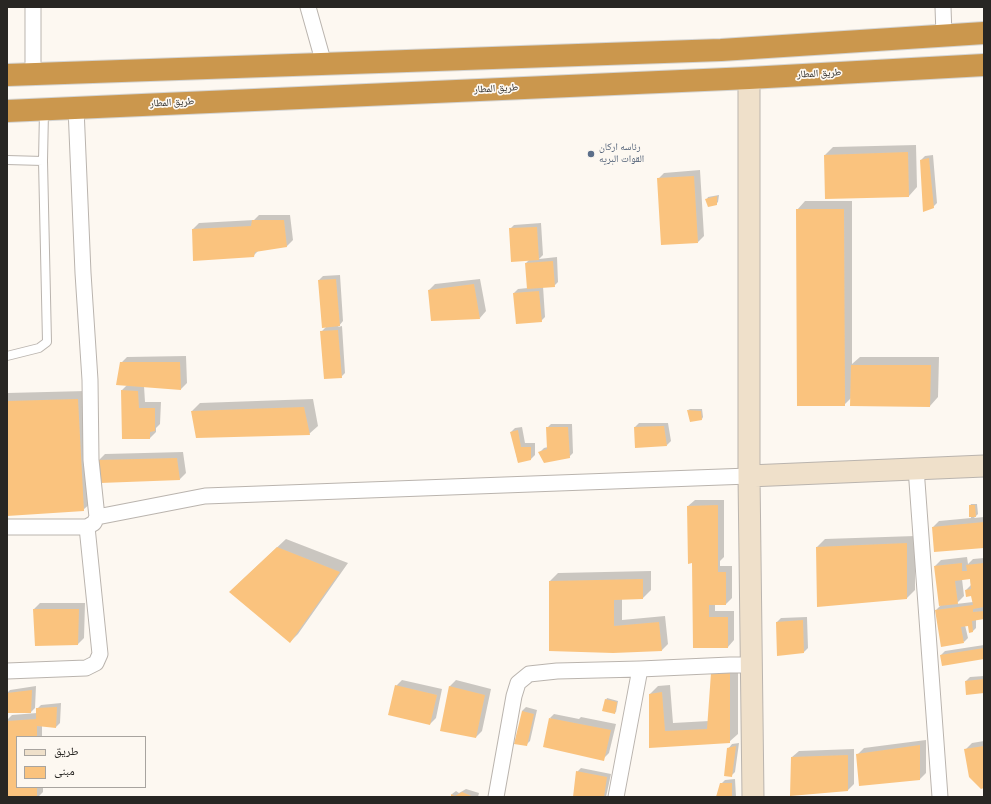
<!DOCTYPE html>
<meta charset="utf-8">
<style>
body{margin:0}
#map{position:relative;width:991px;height:804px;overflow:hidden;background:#fdf8f1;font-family:"Nunito Sans","Noto Naskh Arabic",sans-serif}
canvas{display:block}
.frame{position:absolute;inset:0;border:8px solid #282623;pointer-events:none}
.legend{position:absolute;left:16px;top:736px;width:130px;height:52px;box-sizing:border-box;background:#fdf8f1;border:1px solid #a8a49f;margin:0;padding:5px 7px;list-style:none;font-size:12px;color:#282623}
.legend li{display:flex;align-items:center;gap:8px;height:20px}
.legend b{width:20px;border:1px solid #a8a49f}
</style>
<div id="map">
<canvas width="991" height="804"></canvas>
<div class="frame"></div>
<ul class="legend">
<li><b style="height:5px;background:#efe0ca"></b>طريق</li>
<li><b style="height:11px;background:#fac37e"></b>مبنى</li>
</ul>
</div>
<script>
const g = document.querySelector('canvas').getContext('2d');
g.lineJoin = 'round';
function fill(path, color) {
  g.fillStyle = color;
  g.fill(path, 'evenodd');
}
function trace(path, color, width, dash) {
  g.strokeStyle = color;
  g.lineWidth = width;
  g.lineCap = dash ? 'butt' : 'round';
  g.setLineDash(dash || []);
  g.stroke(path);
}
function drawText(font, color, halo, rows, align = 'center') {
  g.font = font + ' "Nunito Sans","Noto Naskh Arabic",sans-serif';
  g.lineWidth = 3.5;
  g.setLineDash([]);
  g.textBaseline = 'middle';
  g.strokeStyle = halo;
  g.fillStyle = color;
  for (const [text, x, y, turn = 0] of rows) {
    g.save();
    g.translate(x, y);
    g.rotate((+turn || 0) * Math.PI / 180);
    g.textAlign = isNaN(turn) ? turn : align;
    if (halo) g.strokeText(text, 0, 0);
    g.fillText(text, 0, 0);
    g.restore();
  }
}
const shadow = new Path2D(`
 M916,145l1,42 -8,9 -84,-41 8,-8z
 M933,155l4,48 -4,4 -12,-47 4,-4z
 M700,170l4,66 -6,6 -40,-63 6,-6z
 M719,195l-1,7 -2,2 -9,-5 1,-2z
 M805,201h47v163l8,-7h79l-1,40 -8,9 -79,-8 -7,7 -47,-195z
 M259,215h31l3,25 -6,6 -28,4 -6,6 -60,-27 6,-6 55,-3z
 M541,223l2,32 -4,4 18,-2 1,25 -4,4h-11l2,31 -4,4 -27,-28 4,-4 10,-1 -2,-25 3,-3 -19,-31 4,-4z
 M340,275l3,46 -5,6 4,-1 3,47 -4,4 -20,-45 6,-6 -8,-46 4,-4z
 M480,279l6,32 -6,7 -51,-28 6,-6z
 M186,356l1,27 -6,6 -37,-3 1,16h16l-1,22 -4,4v4l-6,6 -28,-48 5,-5 -6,-22 6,-6z
 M86,391l6,111 -9,8 -76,5v-122z
 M313,399l5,27 -9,8 -117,-23 8,-8z
 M690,409h12l1,8 -1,2 -14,-9z
 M639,423h29l3,18 -4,4 -32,-18z
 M551,424h21l1,29 -4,4 -29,-5 4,-4 4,-1 -1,-19z
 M522,427l3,16h10v12l-4,4 -13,3 -7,-30 4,-4z
 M183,452l3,21 -6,6 -79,3 -2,-22 6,-6z
 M695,500h29v57l-4,4v5h12v32l-6,6h-11v7h19v29l-6,7h-34l-1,-75 -5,-66z
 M971,504h6l1,10 -4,4 10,-1v30l-51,-20 6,-6 32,-3 -1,-12z
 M915,536v54l-8,8 -90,-51 8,-8z
 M286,539l62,24 -50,71 -8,8 -52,-58z
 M967,557l1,7 5,-5 11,-1v60l-8,1v9l-4,4 -3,-8 -4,1 3,13 -4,4 -28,-32 6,-6 -7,-38 6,-6zM970,578l1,7 -5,5 6,5 1,7 -17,2 8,-8 -2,-17z
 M651,571v19l-8,8 -21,1v21l43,-4 3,28 -6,6 -49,2 -63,-71 8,-8z
 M40,603h45l-1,35 -6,6 -44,-35z
 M807,617l1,31 -4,4 -27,-30 4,-4z
 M984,645v13l-43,-3 4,-4z
 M738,658v76l-9,8 -79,5v-53l8,-8 12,-1 3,38 36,-2 3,-47z
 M984,676v16l-18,-11 4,-4z
 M402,680l40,9 -6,29 -6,6 -34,-38z
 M456,680l35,9 -9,42 -6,6 -35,-7 9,-44z
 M36,686l-1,22 -4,4 -24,-8v-11l3,-3z
 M607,698l11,3 -2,11 -2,1 -8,-13z
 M61,703l-1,20 -4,4 -14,-2v12h-25v50h26v5l-5,5h-31v-77l5,-5 25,-2v-4l4,-4z
 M526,707l11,3 -7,31 -4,4 -4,-34z
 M554,714l25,5 2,-2 35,7 -7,29 -6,6 -53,-41z
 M926,740v33l-6,6 -63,-24 7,-7z
 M984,741v46l-18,-38 6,-6z
 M739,743l-4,29 -4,4 -3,-27 4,-5z
 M854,749v35l-6,6 -57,5 1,-38 7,-6z
 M581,768l30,6 -5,23h-32l3,-25z
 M735,779l1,18h-19l4,-13 4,-4z
 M466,789l13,4 -1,4h-26v-3l4,-3 3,2z`);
const building = new Path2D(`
 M908,152l1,45 -84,2 -1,-44z
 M929,158l5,50 -11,4 -3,-52z
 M694,176l4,67 -37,2 -4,-67z
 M717,196v9l-9,2 -3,-8z
 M796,209h48l1,197h-48z
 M252,220h32l3,27 -32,5 -1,5 -61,4 -1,-32 59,-3z
 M537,227l2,33 -28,2 -2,-34z
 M553,261l2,26 -28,2 -2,-26z
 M336,279l4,47 -18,2 -4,-48z
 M474,284l6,35 -49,2 -3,-31z
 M539,291l3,31 -26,2 -3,-31z
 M338,330l4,48 -18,1 -4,-48z
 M120,362h60l1,28 -65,-5z
 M851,365h80l-1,42 -80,-1z
 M121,390l17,1 1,17h16v23l-5,1v7h-28z
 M78,399l6,112 -77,5v-115z
 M304,407l6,28 -114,3 -5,-27z
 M687,410l14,1 1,9 -12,2z
 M664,426l3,20 -32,2 -1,-21z
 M546,427h22l2,31 -26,5 -6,-11 9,-3z
 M518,430l3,17h10v13l-13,3 -8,-31z
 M177,458l3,22 -80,3 -2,-23z
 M718,505v67h8v33h-17v12h19v31h-35l-1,-85 -4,1 -1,-58z
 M969,505h6l1,12h-7z
 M984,522v26l-50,4 -2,-25z
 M907,543v56l-90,8 -1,-60z
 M277,547l63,25 -50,71 -61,-51z
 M962,563v8h5l-1,-6 18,-2v44l-11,2v3l11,-1v8l-12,2 1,11 -4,1 -1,-7 -7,1 3,16 -23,4 -6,-37 38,-5 -2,-9 -5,1 -1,-7 6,-1 -1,-10 -15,2 3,23 -19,2 -5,-40z
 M643,579v20l-29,1v32v-6l45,-4 3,29 -49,2 -64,-2v-70z
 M33,609h46l-1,36 -43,1z
 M803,620l1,33 -27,3 -1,-34z
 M984,648v11l-42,7 -2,-11z
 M730,666v77l-81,5v-54l13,-2 3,39 42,-2 4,-56z
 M984,679v14l-18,2 -1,-14z
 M395,685l42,10 -7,30 -42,-10z
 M449,686l36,9 -9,43 -36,-7z
 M32,690l-1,23h-24v-20z
 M605,699l12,3 -2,12 -13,-3z
 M57,707l-1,21 -19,-2v11h-20v50h20v10h-30v-76l29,-2v-11z
 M522,711l12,3 -7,32 -13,-2z
 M549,718l62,12 -7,31 -61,-14z
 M920,745v35l-61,6 -3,-32z
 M736,746l-4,31 -8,-1 3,-28z
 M984,746v42l-3,1 -12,-12 -5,-28z
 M848,755v36l-58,5 1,-39z
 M576,771l31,6 -3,20h-31z
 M720,783h12v14h-16z
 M462,792l12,5h-23v-3l4,2z`);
const lane = new Path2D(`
 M7,160l36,1
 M7,356l32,-8 8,-6 -4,-181 1,-50`);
const street = new Path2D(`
 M33,7v67
 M308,7l16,57
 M943,7l1,28
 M916,468l24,329
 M97,517l108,-21 544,-20
 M7,527h80l7,-4 3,-6 -6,-57 -1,-80 -7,-107 -7,-165
 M7,671l79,-3 10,-5 4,-9 -13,-127
 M496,797l18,-101 4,-13 11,-9 28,-3 83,-2 90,-4h22
 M616,797l24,-128`);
const secondary = new Path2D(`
 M749,78v398l4,321
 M749,476l235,-10`);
const highway = new Path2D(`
 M7,75l714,-25 263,-17
 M7,111l742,-33 235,-13`);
const markers = [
 [591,154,4,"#5c6f8a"]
];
const streetNames = [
 ["طريق المطار",819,74,-3],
 ["طريق المطار",496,89,-3],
 ["طريق المطار",172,103,-3]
];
const serviceNames = [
 ["رئاسه اركان",599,148],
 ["القوات البريه",599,160]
];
fill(shadow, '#0003');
fill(building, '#fac37e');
trace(lane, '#bab4ae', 10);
trace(street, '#bab4ae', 17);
trace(secondary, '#bab4ae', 23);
trace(highway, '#d4d4d3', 24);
trace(lane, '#fff', 8);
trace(street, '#fff', 15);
trace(secondary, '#efe0ca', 21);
trace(highway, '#cb974d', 22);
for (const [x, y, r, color] of markers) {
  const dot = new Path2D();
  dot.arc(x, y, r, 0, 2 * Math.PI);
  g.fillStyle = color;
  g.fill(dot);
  trace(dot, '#fdf8f1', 1.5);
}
drawText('10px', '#282623', '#fdf8f1', streetNames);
drawText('10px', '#4e5e75', '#fdf8f1', serviceNames, 'left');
</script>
